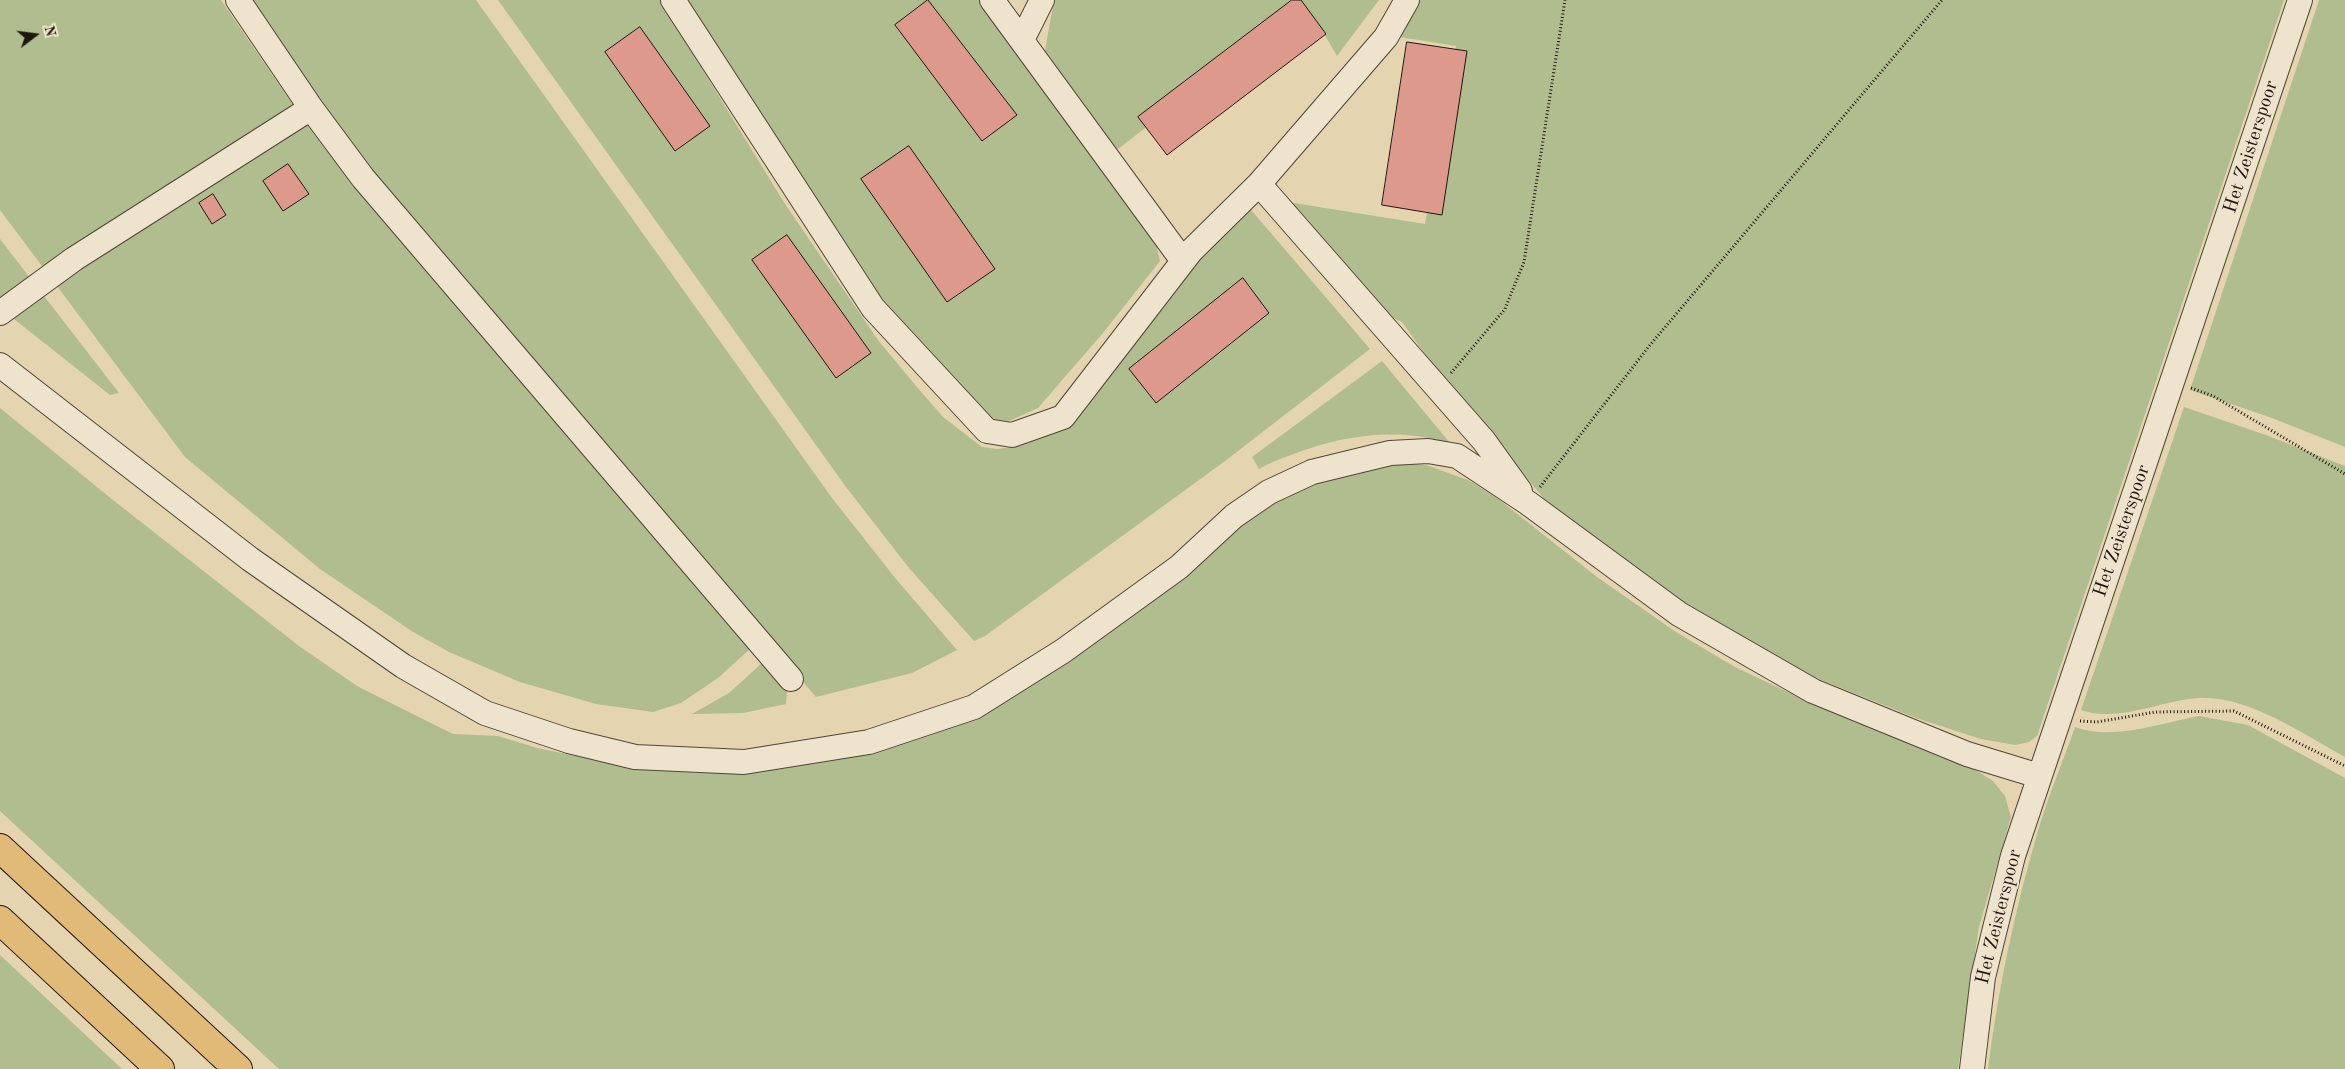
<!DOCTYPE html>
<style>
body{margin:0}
#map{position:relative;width:2345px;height:1069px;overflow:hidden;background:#e5d4b0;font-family:"Old Standard TT",serif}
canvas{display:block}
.north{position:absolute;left:10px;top:10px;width:50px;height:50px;-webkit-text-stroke:4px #eee3cc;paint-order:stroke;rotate:75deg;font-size:14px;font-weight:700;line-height:20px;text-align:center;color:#20160f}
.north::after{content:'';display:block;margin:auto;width:18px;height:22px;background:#20160f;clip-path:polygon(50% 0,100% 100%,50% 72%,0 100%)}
</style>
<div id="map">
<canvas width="2345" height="1069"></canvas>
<div class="north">N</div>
</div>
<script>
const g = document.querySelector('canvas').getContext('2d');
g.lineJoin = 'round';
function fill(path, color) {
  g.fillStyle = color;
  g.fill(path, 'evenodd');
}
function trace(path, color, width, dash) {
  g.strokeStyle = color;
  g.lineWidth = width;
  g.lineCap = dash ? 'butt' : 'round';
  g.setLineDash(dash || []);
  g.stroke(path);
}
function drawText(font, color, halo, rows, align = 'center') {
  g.font = font + ' "Old Standard TT",serif';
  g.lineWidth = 4;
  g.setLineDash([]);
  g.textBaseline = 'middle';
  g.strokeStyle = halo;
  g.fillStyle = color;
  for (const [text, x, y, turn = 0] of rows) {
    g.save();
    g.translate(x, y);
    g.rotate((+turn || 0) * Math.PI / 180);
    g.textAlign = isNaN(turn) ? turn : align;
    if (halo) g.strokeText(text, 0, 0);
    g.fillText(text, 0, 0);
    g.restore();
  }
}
const green = new Path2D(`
 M0,0h221l81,118 38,50 410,481 -32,29 -37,25 -28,9 -57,-8 -76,-22 -71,-30 -36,-20 -93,-63 -135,-112 -185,-247z
 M243,0h233l356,498 64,81 61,71 -45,23 -96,24 -406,-475z
 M498,0h162l125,204 93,136 38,46 27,31 39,30 15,2 15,-2 29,-13 205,-230 124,145 -145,112 -240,175 -11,5 -65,-73 -63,-81z
 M686,0h293l175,235 6,26 -57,72 -65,75 -29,13 -19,-1 -108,-118z
 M1054,0h325l-42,56 -11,-19 -23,-30 -189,145 -70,-96z
 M1410,0h874l-247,736 -8,6 -14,3 -34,-6 -65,-21 -107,-43 -93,-47 -159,-114 -111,-131 -44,-61 -11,-5 -103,-115 137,22 31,-178 -69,-11z
 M2319,0h26v447l-73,-29 -82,-28z
 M0,239l119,154 -9,2 -110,-87z
 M1382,361l68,82c-54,-16 -108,-8 -159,12 -11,4 -22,8 -32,14l-7,-12z
 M2184,407l82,28 79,31v291c-43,-23 -97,-62 -147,-59 -39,3 -80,25 -117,12z
 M0,408l113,92 186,146 58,40 96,48 45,2 39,12 78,16 303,-27 362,-246 103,-29 43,3 42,15 29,18 100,79 79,55 59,35 76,36 128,50 35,16 19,12 12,15 6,21 -32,110 -21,142h-1679l-279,-258z
 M762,663l25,29 -1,12 -43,9 -51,1 37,-21z
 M2199,716l49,9 97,53v291h-357c10,-80 27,-160 50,-238 10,-35 25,-69 37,-104 38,14 85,-4 124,-11z
 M0,955l122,114h-122z`);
const building = new Path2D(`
 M928,0l89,115 -35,26 -87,-116z
 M1292,0h9l25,34 -159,121 -29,-38z
 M640,27l70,99 -35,25 -70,-99z
 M1407,42l60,9 -25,164 -60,-10z
 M909,146l86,123 -48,33 -86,-123z
 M288,164l21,30 -26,17 -20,-30z
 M213,194l13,21 -14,9 -13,-21z
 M787,235l84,118 -35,25 -84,-118z
 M1243,278l26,35 -113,90 -27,-34z`);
const path = new Path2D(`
 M1451,373l54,-64 19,-47 41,-262
 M2191,388l22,8 132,78
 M1540,487l110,-142 292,-345
 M2080,721l17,1 58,-10 79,-1 111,55`);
const minor = new Path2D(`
 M238,0l73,108 52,70 428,501
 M673,0l200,308 114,123 25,4 51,-18 128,-166 68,-67 127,-147 21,-37
 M992,0l191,261
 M1022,40l20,-40
 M1259,184l225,257 36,50
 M0,313l74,-54 237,-151
 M0,365l250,194 153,107 82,47 84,28 66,16 109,5 125,-20 105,-35 89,-56 116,-84 55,-51 35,-24 43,-20 78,-19 38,-2 29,5 71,47 151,111 134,77 154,63 72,22
 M1972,1069l11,-92 30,-121 287,-856`);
const highway = new Path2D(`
 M0,848l238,221
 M0,920l160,149`);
const streetNames = [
 ["Het Zeisterspoor",2251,147,-72],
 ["Het Zeisterspoor",2122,531,-71],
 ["Het Zeisterspoor",1999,917,-76]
];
fill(green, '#b0bd8e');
fill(building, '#dd9a8c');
trace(building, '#20160f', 1);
trace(minor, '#514637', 26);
trace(highway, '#20160f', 30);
trace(path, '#20160f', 3, [1, 2.5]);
trace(minor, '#eee3cc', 24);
trace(highway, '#e2ba78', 28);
drawText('19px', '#20160f', '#eee3cc', streetNames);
</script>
